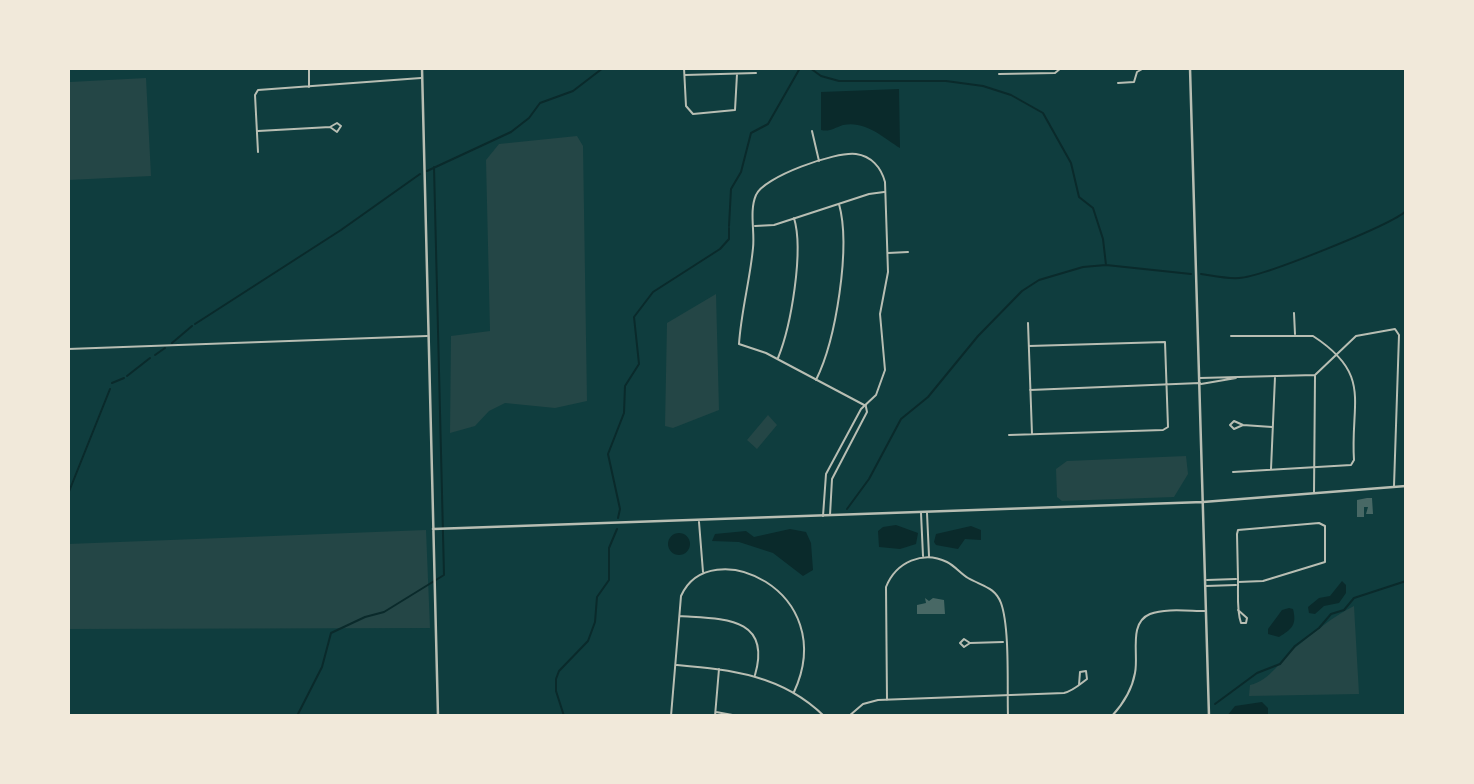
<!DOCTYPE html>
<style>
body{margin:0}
#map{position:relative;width:1474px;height:784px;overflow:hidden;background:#0f3d3e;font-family:Montserrat,sans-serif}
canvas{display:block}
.frame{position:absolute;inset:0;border:70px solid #f1e9da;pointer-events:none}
</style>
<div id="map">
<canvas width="1474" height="784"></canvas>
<div class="frame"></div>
</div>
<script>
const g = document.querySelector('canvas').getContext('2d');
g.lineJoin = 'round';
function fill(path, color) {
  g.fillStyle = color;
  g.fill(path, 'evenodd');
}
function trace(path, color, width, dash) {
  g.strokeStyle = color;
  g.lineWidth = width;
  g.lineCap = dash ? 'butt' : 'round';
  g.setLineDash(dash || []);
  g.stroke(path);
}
const green = new Path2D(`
 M146,78l5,98 -83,4 2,-98z
 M577,136l6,10 4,255 -32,7 -50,-5 -16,8 -14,15 -25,7 1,-97 39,-5 -4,-171 13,-16z
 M716,294l3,116 -46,18 -8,-2 2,-103z
 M768,415l9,10 -20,24 -10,-9z
 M1186,456l2,18 -14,23 -112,4 -5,-4 -1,-28 11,-8z
 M426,530l4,98 -362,1v-85z
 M1354,606l5,88 -110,2 1,-11c21,-5 31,-26 46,-38 19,-15 36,-30 58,-41z`);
const water = new Path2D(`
 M899,89l1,59c-16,-10 -35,-28 -57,-23 -9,3 -13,7 -22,5v-38z
 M896,525l22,8 -2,11 -16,5 -21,-2 -1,-16 5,-4z
 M971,526l10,4v10l-16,-1 -7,10 -22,-4 -2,-3 2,-8z
 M790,529l16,3 5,11 2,27 -10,6 -30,-23 -34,-11 -27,-1 3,-7 31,-3 8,6z
 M668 544a11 11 0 1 1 22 0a11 11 0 1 1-22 0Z
 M1342,581l4,4v8l-7,10 -15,3 -9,8 -6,-1 -1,-6 11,-9 11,-2z
 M1289,608l4,1c4,16 -1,20 -14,28l-11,-3v-5l14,-19z
 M1262,702l6,6v8h-41l8,-10z`);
const stream = new Path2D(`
 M810,68l11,8 18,5h107l37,5 28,9 32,18 28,50 8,34 14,11 10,31 3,26
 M427,171l84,-39 18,-14 11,-15 33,-12 30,-23
 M729,226l2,-37 10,-17 10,-39 17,-9 32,-56
 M1201,274c13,2 26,5 38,4 23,-1 152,-53 167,-67
 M195,324l146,-94 79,-56
 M172,343l20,-17
 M155,355l10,-7
 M127,376l23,-18
 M112,383l12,-5
 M68,494l42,-105
 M847,509l22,-30 32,-60 27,-22 50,-61 44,-45 17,-11 44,-13 23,-2 85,9
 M618,518l2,-9 -12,-55 16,-41 1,-27 14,-22 -5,-47 19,-25 67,-43 9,-10v-11
 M1215,704l42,-31 23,-9 15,-18 24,-18 12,-14 13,-4 10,-12 52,-17
 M297,716l25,-49 9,-34 34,-16 19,-5 60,-37 -10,-408
 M564,716l-8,-25v-12l3,-8 29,-30 7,-19 2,-25 12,-17v-32l8,-19
 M1202,716v-1`);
const building = new Path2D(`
 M1367,498h5l1,16h-7l2,-7h-4v10h-7v-17z
 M925,598l4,3 4,-3 11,2 1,14h-28v-9l9,-2z`);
const minor = new Path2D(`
 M112,68h7
 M684,68l2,38 7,8 42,-4 2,-36
 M999,74l56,-1 6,-5
 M685,75l71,-2
 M1118,83l16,-1 3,-10 7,-4
 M309,87v-19
 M258,131l72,-4 7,-4 4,3 -4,6 -7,-5
 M812,131l7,30
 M258,152l-3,-57 3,-5 163,-12
 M755,226l19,-1 95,-31 15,-2
 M888,253l20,-1
 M1294,313l1,21
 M1028,323l4,111
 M1231,336h82c60,39 37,66 41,124l-3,5 -118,7
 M68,349l359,-13
 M778,358c13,-32 26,-107 16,-140
 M1200,378l115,-3 41,-39 39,-7 4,6 -5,151
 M816,380c20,-40 35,-133 23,-176
 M1201,384l35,-6
 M1030,390l170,-7
 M1243,425l-9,4 -4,-4 4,-4 9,4 29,2
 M1009,435l154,-5 5,-3 -3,-85 -136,4
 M1271,469l4,-92
 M1314,493l1,-117
 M921,513l2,43
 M927,513l2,43
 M830,515l2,-36 35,-67 -1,-5
 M823,516l3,-42 35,-65 15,-14 9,-25 -5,-56 8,-42 -3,-90c-4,-15 -14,-26 -29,-28 -20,-3 -93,23 -100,41 -7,16 -1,37 -3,53 -3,32 -12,64 -14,96l27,9 100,53
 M699,522l4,50
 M1207,580l29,-1
 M1238,582l25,-1 62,-19v-36l-6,-3 -81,7 -1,4 1,45v6c0,12 -1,27 3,38h5l1,-5 -9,-8
 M1206,586l30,-1
 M680,616c42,3 92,0 75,59
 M970,643l-6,4 -4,-4 4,-4 6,4 33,-1
 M677,665c55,5 105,10 147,51
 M887,700l-1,-113c10,-25 37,-37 61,-25 8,4 14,12 21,16 14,8 27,9 33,25 9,25 6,84 7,113
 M716,712l22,4
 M671,716l10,-120c28,-64 160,-6 113,96
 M715,716l4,-47
 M849,716l14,-12 15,-4 186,-7c9,-2 15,-8 23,-14l-1,-8 -6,1 -1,13
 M1112,716c11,-12 20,-26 23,-43 4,-18 -7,-50 15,-59 15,-6 39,-3 55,-3`);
const tertiary = new Path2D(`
 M422,68l16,648
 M1190,68l19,648
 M433,529l770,-27 203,-16`);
fill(green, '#244646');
fill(water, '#0a2a2b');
trace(stream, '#0a2a2b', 2);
fill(building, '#486865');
trace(minor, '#b8beb3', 2);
trace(tertiary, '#b8beb3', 2.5);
</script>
